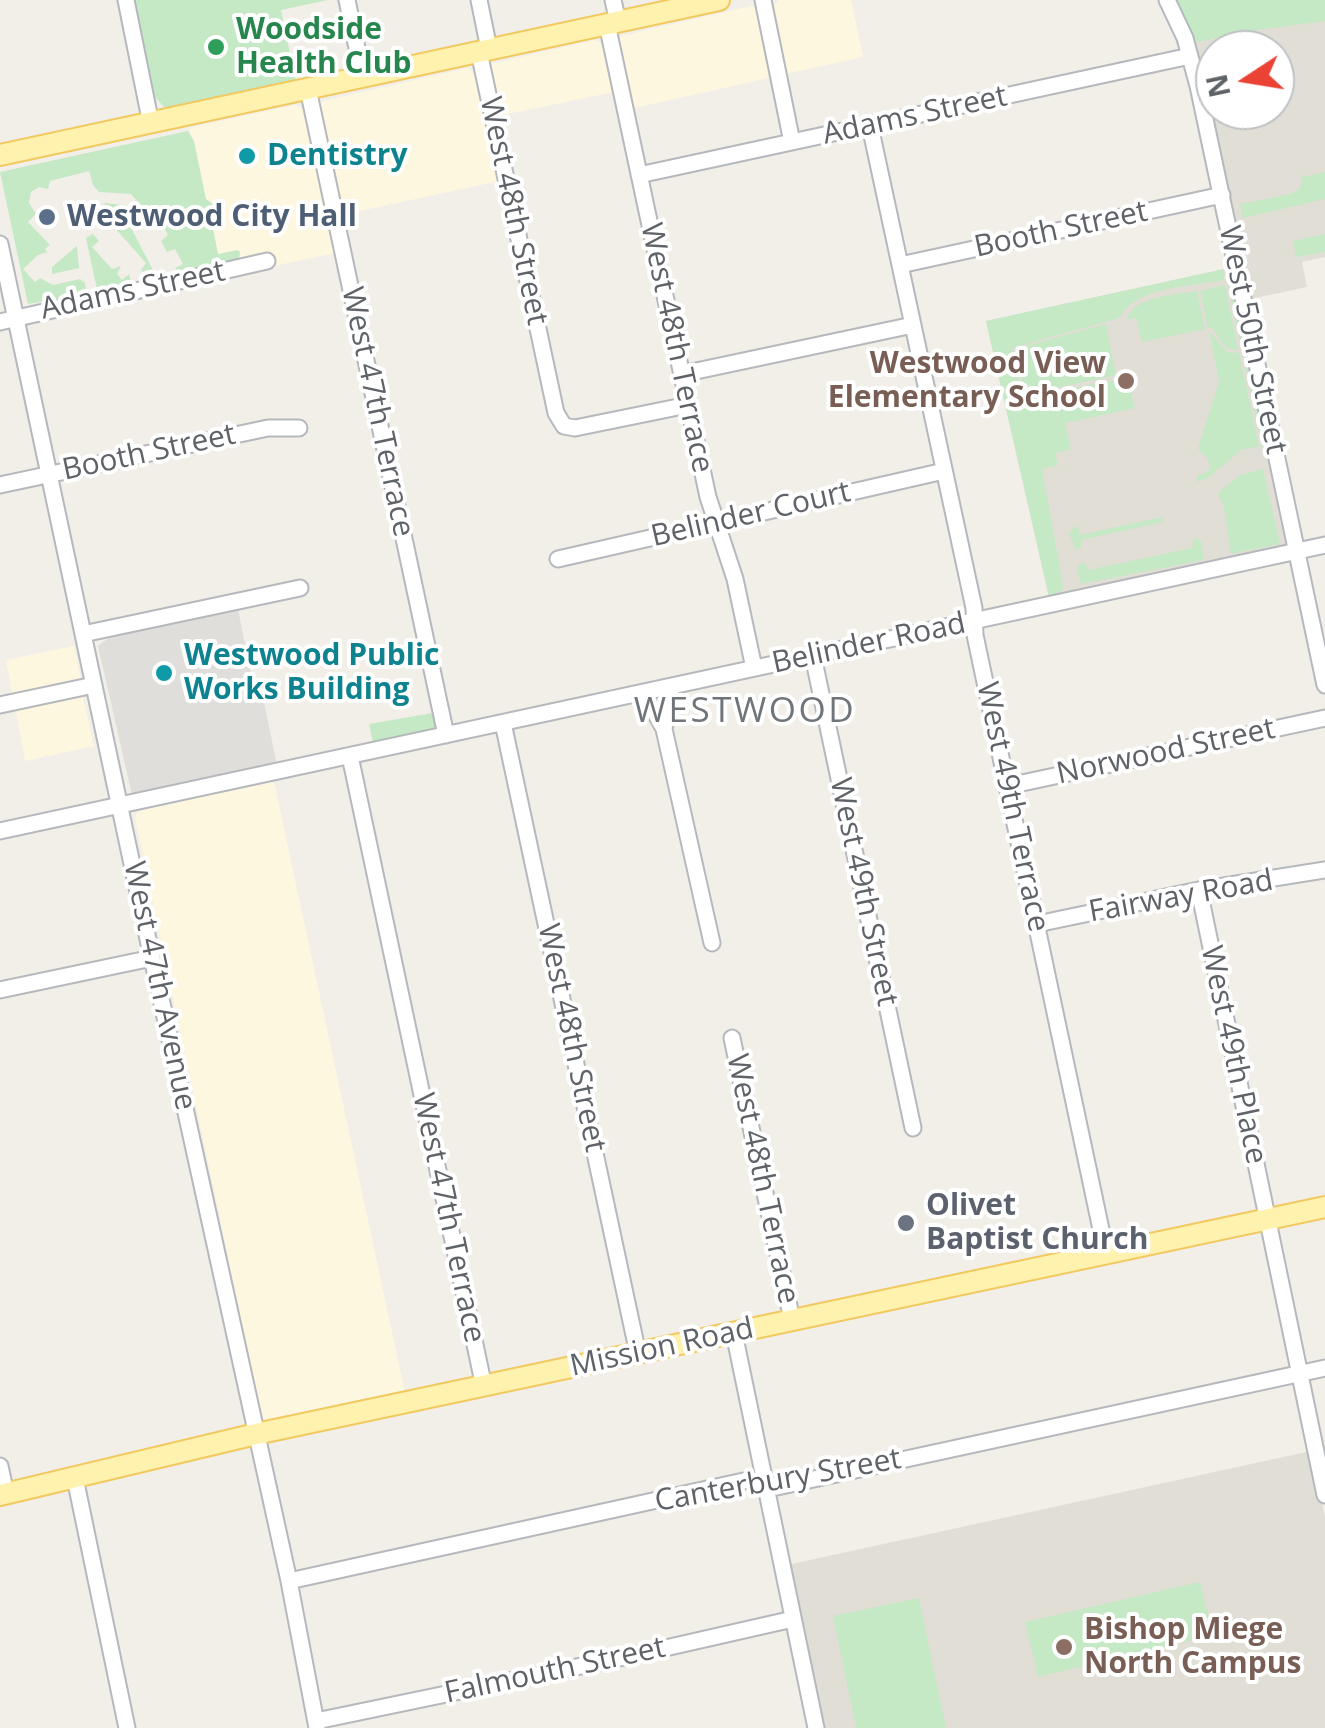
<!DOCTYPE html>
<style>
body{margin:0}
#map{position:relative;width:1325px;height:1728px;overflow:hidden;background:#f1efe8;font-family:"Open Sans",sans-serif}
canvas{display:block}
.north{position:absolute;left:1195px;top:30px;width:100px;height:100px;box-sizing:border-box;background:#fff;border:2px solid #bfc1c3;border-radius:50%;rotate:258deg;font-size:28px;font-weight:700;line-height:40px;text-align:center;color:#5f6368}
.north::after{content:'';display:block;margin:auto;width:35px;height:45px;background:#ea4335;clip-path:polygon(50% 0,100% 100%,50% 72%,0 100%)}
</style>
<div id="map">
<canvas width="1325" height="1728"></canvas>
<div class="north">N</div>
</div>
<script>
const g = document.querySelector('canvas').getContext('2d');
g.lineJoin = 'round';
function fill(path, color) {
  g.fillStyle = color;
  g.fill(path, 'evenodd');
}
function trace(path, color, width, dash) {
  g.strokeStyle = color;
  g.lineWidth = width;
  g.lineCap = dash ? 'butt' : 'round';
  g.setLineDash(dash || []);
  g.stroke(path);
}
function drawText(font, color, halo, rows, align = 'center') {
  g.font = font + ' "Open Sans",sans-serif';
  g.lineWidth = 8;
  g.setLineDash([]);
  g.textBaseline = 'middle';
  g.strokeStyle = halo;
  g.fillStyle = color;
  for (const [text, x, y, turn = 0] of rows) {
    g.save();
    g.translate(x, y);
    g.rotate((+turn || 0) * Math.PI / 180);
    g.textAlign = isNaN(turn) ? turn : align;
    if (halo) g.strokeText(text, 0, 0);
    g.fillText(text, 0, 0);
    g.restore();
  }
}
const commercial = new Path2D(`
 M779,0h72l12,57 -78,17 -15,-64z
 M751,6l6,2 16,69 -143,32 -14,-65 2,-7z
 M594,40l6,2 3,7 11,43 -116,24 -9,-46 2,-6z
 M468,68l10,10 21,103 -158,34 -23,-108 1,-5z
 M294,105l9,3 3,8 30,137 -72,15 -45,-3 -30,-137z
 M74,646l7,34 -68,18 -7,-38z
 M82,693l12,53 -69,15 -10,-55z
 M274,782l131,611 -133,29 -8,-2 -3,-8 -126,-594 2,-6 8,-5z`);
const industrial = new Path2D(`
 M238,609l15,75 7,-1 17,82 -145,30 -34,-149 12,-9z`);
const education = new Path2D(`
 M1175,0h150v257l-23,5 5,25 -61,13 -56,-256 6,-3zM1215,50h60v60h-60z
 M1229,268l57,280 -236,53 -64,-280z
 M1311,1451l14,66v211h-504l-34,-163z`);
const green = new Path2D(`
 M134,0h194l-47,10 15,72 -130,27 -11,-12z
 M1175,0h150v21l-68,9 -60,12z
 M188,131l6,10 12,58 7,5 -4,4 9,46 19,-4 3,2 -1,7 -60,14 -4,-5 8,-4 -8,-15 -8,3 -6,-11 7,-6 -6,-11 -7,3 -3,-3 7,-7 -6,-11 -8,4 -14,-16 -32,-2 -6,-7 -4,-14 -39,10 -2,8 -9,-2 -8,5 -2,11 7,11 -8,8 22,23 -5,4 2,3 -9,3 -15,14 12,13 5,-4 13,7 27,-6 5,4 1,8 -5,4 -53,9 -28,-132z
 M1325,172v27l-82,19 -3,-14 51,-10 10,-7 1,-10z
 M106,203l23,3 9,15 -8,5 24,46 8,-3 1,7 -10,3 -12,-9 5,-7 -40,-45 -7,5 -7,-8 2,-6z
 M93,234l6,7 -7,6 20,22 9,-3 -4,8 5,6 7,-6 2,9 -34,6 -11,-51z
 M1325,234v18l-29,5 -3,-16z
 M77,246l2,22 -27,6v-7z
 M1224,269v11c-34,7 -88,6 -105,38l-107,30 11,49 94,-17 14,13 4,15 -70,15 6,26 -16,4 3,12 -16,4 21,116v5l-14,7 -63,-276z
 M1225,285l13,65c-13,2 -19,-13 -26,-22h-4l-8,-37z
 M1228,285l5,4 33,152 -3,10z
 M1197,291l8,38 -63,13 -6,-24 -9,1c6,-23 49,-24 70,-28z
 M1106,324l10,51 -92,20 -9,-46z
 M1209,331l18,21 12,1 20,93 -18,4 -33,28 -11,4v-7l9,-2 4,-5 -2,-9 -10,-10 21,-68z
 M1263,469l17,75 -49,10 -8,-51 -6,-9 23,-19z
 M1162,517l1,5 -82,18v9l-6,-1 -6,-15 5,-6h4l2,8z
 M1194,538l7,3 3,19 -123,24 -4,-15 4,-6 5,1 2,6 104,-22z
 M433,713l4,15 -2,5 -61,14 -5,-23z
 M1200,1582l13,53 -175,42 -13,-55z
 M919,1598l27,130h-90l-23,-112z`);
const minor = new Path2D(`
 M126,0l25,124
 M347,0l16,77
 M479,0l10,49
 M613,0l5,22
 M763,0l29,142
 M1167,0l18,38 13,48 127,599
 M607,24l101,473 27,82 19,89
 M479,52l77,361 8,13 11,2 113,-23
 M308,89l138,646
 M870,126l104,482 1,27 131,618
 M639,175l551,-119
 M0,244l152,714 137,623 28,147
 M900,265l322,-70
 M0,322l267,-61
 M682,374l231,-49
 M0,485l268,-57h31
 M558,559l386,-88
 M83,634l217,-46
 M813,656l100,472
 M672,686l-8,43 48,214
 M637,694l16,15 11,20
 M0,705l94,-20
 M503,723l135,631
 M350,756l134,631
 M1008,786l317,-68
 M0,831l1325,-286
 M1199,890l126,605
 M1037,924l162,-34 126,-20
 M0,990l152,-32
 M732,1038l60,282
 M734,1333l82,395
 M0,1466l6,28
 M75,1478l52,250
 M289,1581l459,-101 29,7 548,-119
 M316,1721l323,-67 154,-35`);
const major = new Path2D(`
 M0,155l719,-155
 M0,1495l256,-61 1069,-227`);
const markers = [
 [216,47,10,"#2e9e5b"],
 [247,156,10,"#0f9aa8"],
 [47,217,10,"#5c6f8a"],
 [1126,381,10,"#8d6e63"],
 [164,673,10,"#0f9aa8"],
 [906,1223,10,"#6b7280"],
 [1064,1647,10,"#8d6e63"]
];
const leisureNames = [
 ["Woodside",236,30],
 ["Health Club",236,64]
];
const streetNames = [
 ["Adams Street",915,116,-12],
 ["West 48th Street",513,211,78],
 ["Booth Street",1061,230,-12],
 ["Adams Street",133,291,-12],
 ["West 50th Street",1252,340,78],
 ["West 48th Terrace",676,348,78],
 ["West 47th Terrace",377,412,78],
 ["Booth Street",149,453,-12],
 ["Belinder Court",751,515,-13],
 ["Belinder Road",869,644,-12],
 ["Norwood Street",1166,752,-12],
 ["West 49th Terrace",1012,807,78],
 ["West 49th Street",863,892,78],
 ["Fairway Road",1181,897,-10],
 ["West 47th Avenue",159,986,78],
 ["West 48th Street",571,1038,78],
 ["West 49th Place",1233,1055,78],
 ["West 48th Terrace",762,1179,78],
 ["West 47th Terrace",448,1218,78],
 ["Mission Road",662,1348,-12],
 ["Canterbury Street",778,1481,-10],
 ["Falmouth Street",555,1671,-12]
];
const cultureNames = [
 ["Dentistry",267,156],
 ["Westwood Public",184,656],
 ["Works Building",184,690]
];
const serviceNames = [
 ["Westwood City Hall",67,217]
];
const educationNames = [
 ["Westwood View",1106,364],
 ["Elementary School",1106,398],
 ["Bishop Miege",1084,1630,"left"],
 ["North Campus",1084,1664,"left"]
];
const worshipNames = [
 ["Olivet",926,1206],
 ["Baptist Church",926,1240]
];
const quarterNames = [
 ["WESTWOOD",745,712]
];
fill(commercial, '#fef7e0');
fill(industrial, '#e0deda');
fill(education, '#e1ded6');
fill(green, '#c5e8c5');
trace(minor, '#b5b8bc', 19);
trace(major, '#f2c960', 24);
trace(minor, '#fff', 15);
trace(major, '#fff2af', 20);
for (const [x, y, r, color] of markers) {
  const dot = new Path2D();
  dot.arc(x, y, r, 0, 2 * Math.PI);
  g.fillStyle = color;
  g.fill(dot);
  trace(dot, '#fff', 4);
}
drawText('bold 30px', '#27864d', '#fff', leisureNames, 'left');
drawText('30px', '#5f6368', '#fff', streetNames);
drawText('bold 30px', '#0d838f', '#fff', cultureNames, 'left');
drawText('bold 30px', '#4e5e75', '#fff', serviceNames, 'left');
drawText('bold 30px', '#785e54', '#fff', educationNames, 'right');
drawText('bold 30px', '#5b616d', '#fff', worshipNames, 'left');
g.letterSpacing = '2.5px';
drawText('35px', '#70757a', '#fff', quarterNames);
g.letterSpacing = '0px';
</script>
